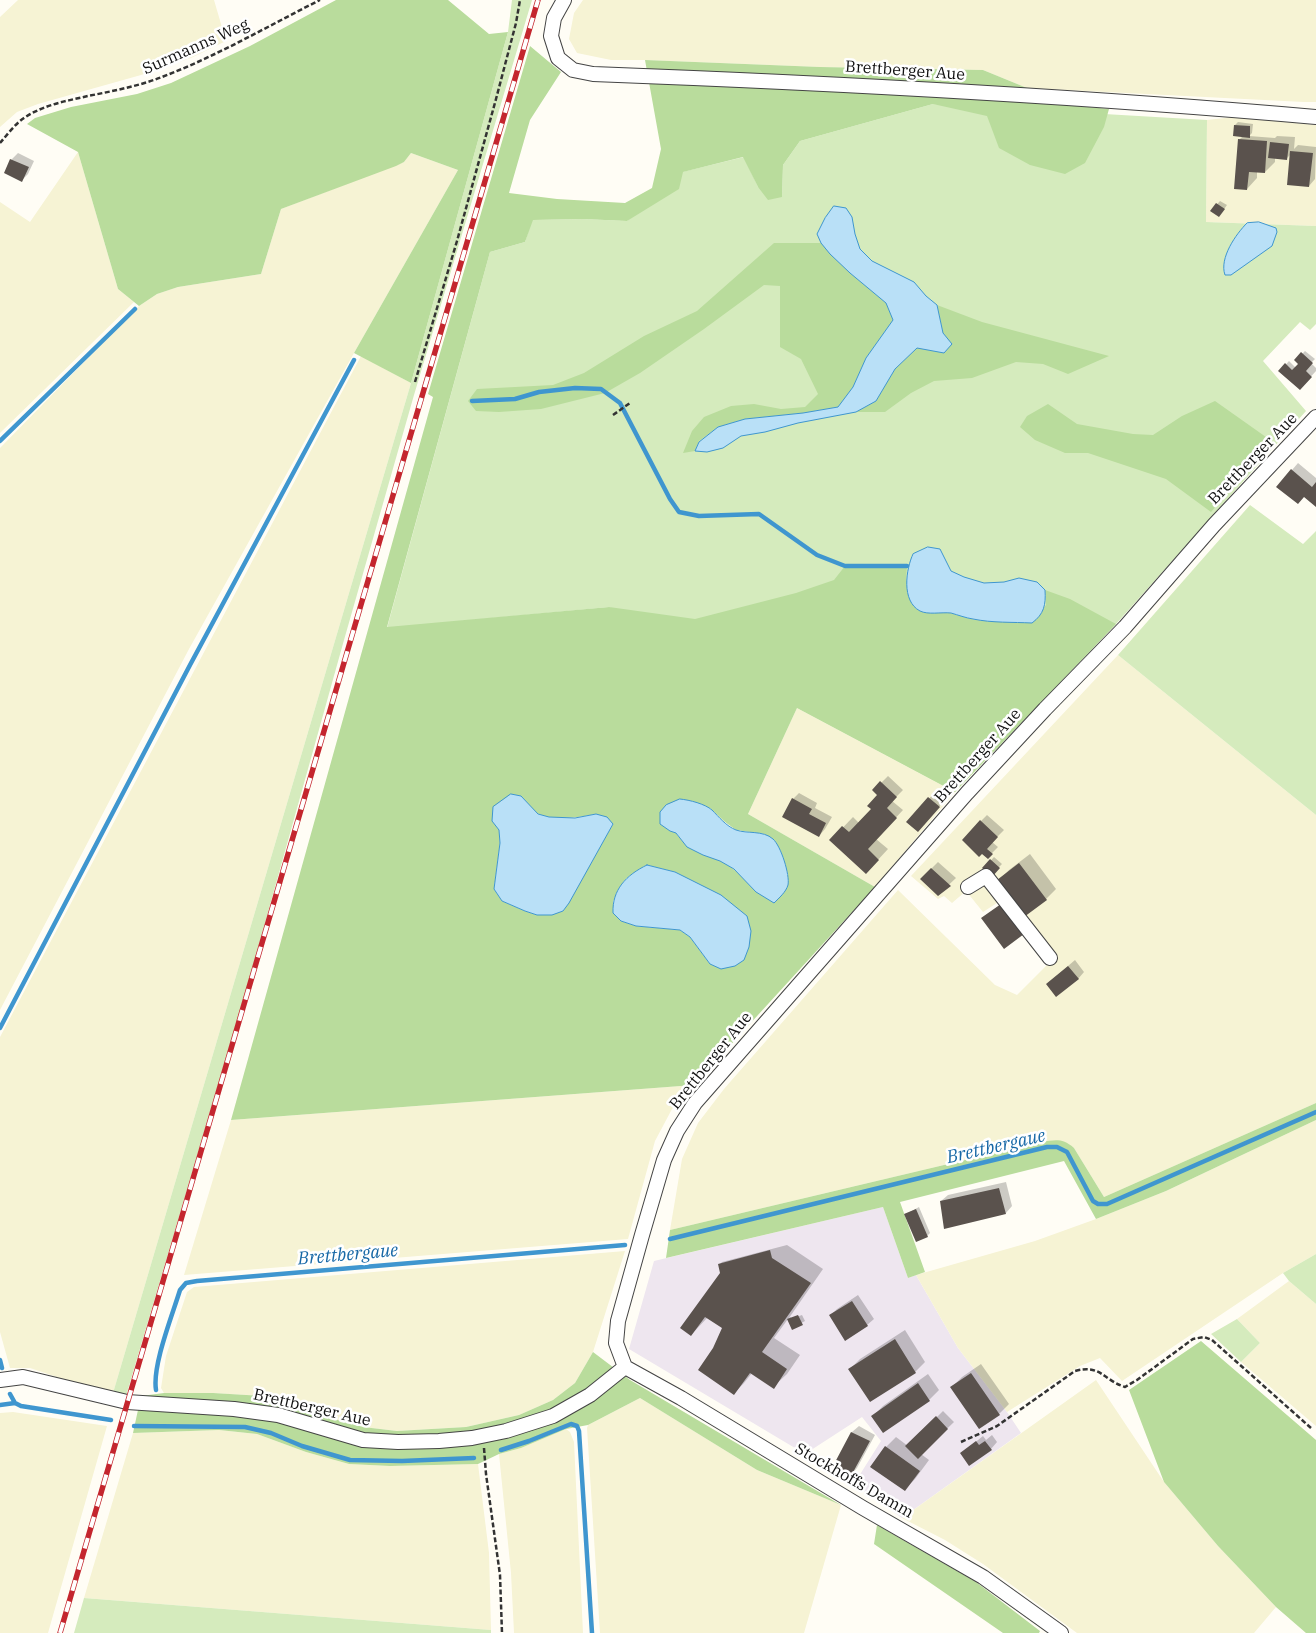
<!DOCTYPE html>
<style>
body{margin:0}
canvas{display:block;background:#fffdf5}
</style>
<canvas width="1316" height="1633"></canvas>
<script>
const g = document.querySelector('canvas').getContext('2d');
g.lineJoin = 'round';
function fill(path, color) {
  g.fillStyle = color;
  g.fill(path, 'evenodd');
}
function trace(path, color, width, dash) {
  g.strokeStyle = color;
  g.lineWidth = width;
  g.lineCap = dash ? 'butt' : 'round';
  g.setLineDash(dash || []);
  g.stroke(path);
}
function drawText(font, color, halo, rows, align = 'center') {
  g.font = font + ' "IBM Plex Serif",serif';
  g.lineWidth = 5;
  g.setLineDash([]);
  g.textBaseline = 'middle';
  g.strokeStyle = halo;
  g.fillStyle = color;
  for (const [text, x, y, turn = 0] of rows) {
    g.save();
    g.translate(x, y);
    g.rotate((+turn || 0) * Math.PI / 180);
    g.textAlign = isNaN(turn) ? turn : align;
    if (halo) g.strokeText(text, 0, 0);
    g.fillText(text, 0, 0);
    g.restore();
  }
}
const industrial = new Path2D(`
 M883,1207l25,71 8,-3 42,73 49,64 14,21 -119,85 -48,-34 27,-43 -19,-24 -57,37 -176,-105 25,-88z`);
const farmland = new Path2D(`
 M18,0h196l12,41 -35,17 -50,17 -103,29 -21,8 -17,15v-110z
 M583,0h733v102h-12l-277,-14 -44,-18 -163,-3 -175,-7h-34l-34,-7 -8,-14 5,-26z
 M1234,117l82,8v101l-110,-4 1,-102z
 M78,152l40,137 16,13 -134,131v-231l30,20z
 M411,153l47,17 -104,183 -165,296 -189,361v-562l139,-142 18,-12 21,-7 83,-13 20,-65 115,-44 8,-3z
 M361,356l50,27 -298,1010 -47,-13 -36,-12h-20l-10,-36v-295z
 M1118,655l198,160v288l-212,94 -30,-49 -33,-6 -371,88 12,-71 16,-36 26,-34 174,-199 97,95 22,10 31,-31 -48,-63 -17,11 -17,-21 -14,12 -8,-7 -6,3 -27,-23z
 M797,708l158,84 -80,95 -127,-73z
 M694,1085l-22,24 -17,32 -27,98 -444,36 47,-155z
 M1316,1120v134l-33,19 -161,108 -22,-23 -20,8 -73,46 -49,-64 -42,-73 119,-34 61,-22 70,-28z
 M625,1251l-32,101 -18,31 -22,17 -34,15 -53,12 -69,4 -34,-4 -57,-16 -43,-15 -50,-3h-49l-3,-5 5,-32 21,-64 7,-5z
 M1289,1281l27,23v122l-75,-64 19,-19 -23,-24z
 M1096,1380l68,102 54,64 58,61 -22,26h-177l-94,-69 -38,-24 -43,-22z
 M640,1398l117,72 84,35 -37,128h-204l-13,-205 1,-3z
 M13,1412l94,14 -59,207h-48v-220z
 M566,1429l4,3 4,10 9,191h-69l-3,-60 -12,-119 22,-6z
 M219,1430l38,4 49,18 43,12 41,2 88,-2 11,89 2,77 -407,-32 49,-165z`);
const green = new Path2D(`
 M512,0h20l-118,395 -70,245 -93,333 -125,423 -13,-3 298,-1010 97,-351z
 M933,104l274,16 -1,102 110,4v98l-6,6 -10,-8 -37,39 43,50 -190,213 -161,168 -346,-185 -222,21 103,-376 35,-10 7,-22 51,-1 44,2 55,-49 62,-15 14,30 24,10 1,-32 17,-24z
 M1250,505l53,39 13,-13v284l-198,-160z
 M1316,1254v50l-27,-23 -6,-8z
 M1237,1319l23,24 -19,19 -30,-28z
 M84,1598l407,32v3h-417z`);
const forest = new Path2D(`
 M336,0h112l41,34 19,-2 -97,351 -57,-30 104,-183 -47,-17 -7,9 -8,4 -115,43 -20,65 -83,13 -21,7 -18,12 -21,-17 -40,-137 -51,-28 8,-6 36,-11 66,-13 34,-11 79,-37z
 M530,46l31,26 -31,48 -21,73 48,6 68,4 27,-15 9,-39 -16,-89 175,7 163,3 44,18 2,13 80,8 -5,18 -19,36 -20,11 -35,-9 -31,-17 -12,-32 -54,-12 -133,37 -17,24 -1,32 -14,3 -10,-13 -15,-30 -60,15 -4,17 -52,32 -44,-2 -50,1 -8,22 -35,10 -103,375 222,-20 86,12 101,-26 38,-13 11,-14h62l-1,13 15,33 29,1 25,7 57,3 14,-18 -1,-15 25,9 46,25 -161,168 -158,-84 -49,106 127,73 -181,198 -463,35 202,-723 -5,-3zM521,796c5,5 10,13 16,17 13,9 45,4 59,1l17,10 -50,87 -26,4 -12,-4 -23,-10 -8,-12 6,-46 -1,-13zM710,808l15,14 11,8 28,4 17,18 7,23 -32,17c-11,-12 -21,-24 -35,-31 -21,-10 -30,-7 -45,-28zM647,865l28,7 35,92 -20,-27 -10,-7 -44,-4 -15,-5 -8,-19c10,-23 12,-24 34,-37z
 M774,243h47l29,30 36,30 7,17 -27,38 -13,29 -15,20 -35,6 -58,6 -27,8 -19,14 -4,10 -12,2 9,-22 12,-14 27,-11 23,-2 27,5 24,-2 13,-13 -17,-35 -21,-12v-61l-16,-1 -60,44 -64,44 -35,20 -64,16 -42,3 -23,-1 -8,-10 9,-12 76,-4 31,-12 60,-37 53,-25z
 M937,305l45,17 127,34 -41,18 -25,-10 -27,-2 -44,16 -38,3 -23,12 -26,19h-29l20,-11 19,-32 22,-22 26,6 8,-8 -8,-12z
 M1215,401l58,41 -62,70 -45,-33 -78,-26h-23l-30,-13 -15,-13 7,-11 21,-12 29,20 56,10 20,1 29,-19z
 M1316,1103v17l-150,71 -70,28 -32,-58 -164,41 25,70 -17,6 -25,-71 -217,51 4,-28 371,-88c15,-2 21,-4 33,6l30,49z
 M1201,1341l115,99v193h-10l-30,-26 -58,-61 -54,-64 -35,-92z
 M593,1352l37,28 211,125 -84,-35 -117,-72 -52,27 -22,4 -45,19 -22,6 -21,10 -88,2 -41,-2 -43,-12 -49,-18 -38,-4 -86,3 8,-37 23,-3h49l50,3 43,15 57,16 34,4 69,-4 53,-12 34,-15 22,-17z
 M877,1525l99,57 64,49 -1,2h-36l-129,-89z`);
const water = new Path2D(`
 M834,206l12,2 6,9 3,17 5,15 12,12 42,21 12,14 11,9 6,28 9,11 -8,9 -27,-5 -22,21 -19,32 -20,11 -58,11 -33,9 -24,4 -18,12 -16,4 -12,-1 4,-9 19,-15 27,-8 58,-6 35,-6 15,-20 13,-29 27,-38 -7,-17 -36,-30 -20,-19 -9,-11 -4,-9 8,-16z
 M1259,222l17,6 1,4 -5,14 -41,29h-6c-6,-17 11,-41 22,-52z
 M928,547l12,2 11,22 13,6 20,6 20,-1 15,-4 18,4 8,8c1,15 -1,24 -13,33 -19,-1 -40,0 -59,-4 -7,-1 -15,-4 -22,-6 -10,-1 -23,2 -31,-2 -19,-10 -14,-42 -7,-57z
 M511,794l10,2 17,18 11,3 26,1 21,-4 11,3 6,7 -44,79 -6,8 -11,4h-15l-12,-4 -23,-10 -8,-12 6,-46 -1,-13 -7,-9 1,-14z
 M680,799c10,1 25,5 32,11 7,7 14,16 24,20 11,4 27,0 37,9 8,7 17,36 15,46 -2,7 -9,13 -14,18l-18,-11 -22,-23 -14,-8 -17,-6 -16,-8 -11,-14 -6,-2 -10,-7v-12l6,-7z
 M647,865l28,7 46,23 26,21 4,15 -2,16 -5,13 -9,6 -14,3 -11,-5 -20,-27 -10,-7 -44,-4 -15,-5 -8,-8c-1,-23 13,-38 34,-48z`);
const shadow = new Path2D(`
 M1238,122l15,2 -1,9 -3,3 26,2 2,-2 18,1 -1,12 4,-4 18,2 -1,32 -6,7 -18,-32 -4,4 -12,-1v5l-10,10h-8v6l-10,11 -8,-49 4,-4 -8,-11z
 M18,153l16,8 -6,13 -6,6 -11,-20z
 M1220,201l7,4 -5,7 -10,-2z
 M1305,351l10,8 -4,4 5,5v3l-10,11 -26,-11 9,-10 7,7 3,-4 -3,-4z
 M1298,463l18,15v27l-24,-35z
 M888,776l15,14 -11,11 11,9 -27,29 12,10 -12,13 -45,-22 22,-23 6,6 13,-14 7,-14 -5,-5z
 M936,791l9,9 -21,24 -16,-2z
 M799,793l18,10 -2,5 17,9 -7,12 -6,7 -26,-37z
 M987,815l17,15 -12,12 6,5 -10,10 -7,-36z
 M1030,854l26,35 -10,10 -47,-19 10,-10z
 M994,857l8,7 -11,11 -7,-7z
 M938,862l18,16 -18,17 -17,-16z
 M1075,960l9,12 -6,7 -31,5z
 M1006,1182l6,24 -6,7 -65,-12 7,-6z
 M919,1207l11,26 -3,3 -21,-22z
 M787,1245l36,24 -34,49 2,-1v2l11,-4 3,6 -13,7 -4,-9 -14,19 26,17 -13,19 -14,13 -21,-14 -8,10 -10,10 -35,-23 15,-22 10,-20 -16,-11 -17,18 -9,-7 39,-54 -2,-9 3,-3z
 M858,1295l16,24 -7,6 -36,-10 6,-6z
 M905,1330l20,32 -10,10 -45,29 -20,-32 10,-10z
 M981,1364l28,40 -10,10 -47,-27 10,-10z
 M928,1374l11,16 -10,10 -56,16 10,-10z
 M943,1411l11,11 -33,32 8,6 -14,19 -10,10 -19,-42 10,-10 12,9z
 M859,1426l16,9 -18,33 -6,7 -17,-9 18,-34z
 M992,1435l5,7 -6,7 -29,4 21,-17 3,4z`);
const stream = new Path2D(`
 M472,401l43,-2 24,-7 36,-4 26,1 19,14 50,96 9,13 20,4 60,-2 58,41 28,11h62
 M0,441l135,-132
 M0,1028l190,-363 164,-305
 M670,1239l377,-92h10l10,5 26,49 5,3h9l209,-92
 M0,1360l2,8
 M156,1390c-4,-24 16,-74 24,-100l6,-7 11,-2 428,-36
 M10,1394l5,9
 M0,1405l15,-2 6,3 90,14
 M134,1426l111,1 26,6 31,13 48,14 52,1 72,-3
 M501,1450l28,-9 42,-17 6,2 2,5 13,202`);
const building = new Path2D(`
 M1234,125l16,1v12l-17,-2z
 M1238,139l29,2 -2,32 -16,-1 -2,18 -13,-1z
 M1270,142l19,2 -2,16 -19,-2z
 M1290,151l23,2 -4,34 -22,-2z
 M10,159l19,8 -7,15 -18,-9z
 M1216,203l9,6 -6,8 -9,-6z
 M1301,352l12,11 -7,8 6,6 -12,13 -22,-19 7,-8 7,7 6,-6 -4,-4z
 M1291,469l21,18 4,-5v25l-12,-10 -6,7 -22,-17z
 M880,781l17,16 -10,11 10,10 -29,31 11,11 -13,14 -37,-34 13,-14 7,6 22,-23 -4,-3 10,-11 -5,-5z
 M928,797l12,10 -22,25 -12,-10z
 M792,798l20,11 -3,5 17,9 -7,14 -37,-20z
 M980,820l18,17 -11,12 6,5 -5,5 -6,-5 -3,3 -17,-17z
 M990,859l10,9 -8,9 -10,-9z
 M1019,863l28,37 -23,17 -27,-37z
 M931,868l20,18 -13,10 -18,-17z
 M1001,904l23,30 -20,15 -23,-31z
 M1068,966l11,13 -23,18 -10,-13z
 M999,1188l7,26 -62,15 -4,-28z
 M916,1209l12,28 -12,5 -12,-28z
 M770,1250l2,8 39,25 -49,69 25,17 -13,20 -24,-16 -16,22 -36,-25 15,-22 9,-20 -17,-11 -14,19 -11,-8 40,-55 -2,-9z
 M852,1301l16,25 -23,15 -16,-26z
 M798,1315l5,10 -11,5 -5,-11z
 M895,1339l21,34 -46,29 -22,-33z
 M971,1373l29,42 -21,14 -29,-42z
 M918,1383l12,18 -47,32 -12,-17z
 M936,1416l12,13 -30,30 -13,-13z
 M851,1432l19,9 -19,35 -18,-10z
 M976,1441l3,4 6,-4 7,9 -23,16 -9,-13z
 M885,1446l35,25 -15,20 -35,-24z`);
const path = new Path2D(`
 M0,143c7,-8 15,-19 24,-25 19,-13 42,-17 64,-22 25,-5 51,-10 74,-19 55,-21 106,-51 158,-77
 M415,382l42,-141 39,-142 20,-76 4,-23
 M613,415l17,-12
 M961,1442l36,-16 78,-55c26,-7 28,9 50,16l12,-7 56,-41 11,-2 8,3 99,88
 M484,1448l2,26 14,101 2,58`);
const minor = new Path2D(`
 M564,0l-10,18 -3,18 7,22 15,12 20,4c241,9 483,22 723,43
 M968,887l18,-11 64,82
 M625,1367l-9,-24 2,-22 24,-86 22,-75 13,-29 18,-28 272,-310 78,-84 80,-82 89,-102 102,-108
 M625,1367l56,31 182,110 120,69 78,56
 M0,1380l23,-3 104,25 107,7 44,6 85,25 35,2 41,-1 33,-3 34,-7 47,-15 37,-21 35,-28`);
const rail = new Path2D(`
 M60,1633l478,-1633`);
const streetNames = [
 ["Surmanns Weg",196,47,-24],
 ["Brettberger Aue",905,71,4],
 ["Brettberger Aue",1253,459,-46],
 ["Brettberger Aue",978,756,-48],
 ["Brettberger Aue",711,1061,-51],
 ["Brettberger Aue",312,1408,13],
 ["Stockhoffs Damm",854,1481,30]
];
const waterNames = [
 ["Brettbergaue",996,1147,-13],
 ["Brettbergaue",348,1255,-5]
];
fill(industrial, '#eee6ef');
fill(farmland, '#f6f3d4');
fill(green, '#d5ebbd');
fill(forest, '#b9dc9c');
fill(water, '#b9e0f7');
trace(water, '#3f96cf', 1);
fill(shadow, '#0003');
trace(stream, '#3f96cf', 4.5);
fill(building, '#5a524d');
trace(minor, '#444', 16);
trace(path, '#333', 2.5, [5, 2.5]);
trace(minor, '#fff', 14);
trace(rail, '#c4262e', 5.5);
trace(rail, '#fff', 4, [11]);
drawText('16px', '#111', '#fff', streetNames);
drawText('italic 18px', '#1768a6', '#fff', waterNames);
</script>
